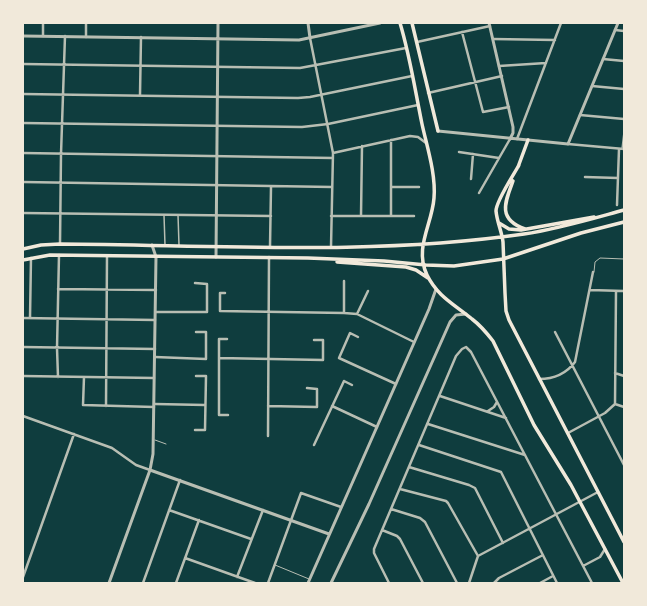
<!DOCTYPE html>
<style>
body{margin:0}
#map{position:relative;width:647px;height:606px;overflow:hidden;background:#0f3d3e;font-family:"Golos Text",sans-serif}
canvas{display:block}
.frame{position:absolute;inset:0;border:24px solid #f1e9da;pointer-events:none}
</style>
<div id="map">
<canvas width="647" height="606"></canvas>
<div class="frame"></div>
</div>
<script>
const g = document.querySelector('canvas').getContext('2d');
g.lineJoin = 'round';
function trace(path, color, width, dash) {
  g.strokeStyle = color;
  g.lineWidth = width;
  g.lineCap = dash ? 'butt' : 'round';
  g.setLineDash(dash || []);
  g.stroke(path);
}
const service = new Path2D(`
 M594,272l1,-10 5,-4 24,1
 M155,440l11,4
 M275,565l34,14`);
const pedestrian = new Path2D(`
 M622,149l2,-17
 M164,215l1,30
 M178,215l1,30`);
const minor = new Path2D(`
 M615,30l9,1
 M462,32l21,80 26,-5
 M43,36v-13
 M86,37v-14
 M310,38l23,115 -2,94
 M493,39l62,1
 M417,42l73,-16
 M603,59l21,2
 M23,64l277,4 106,-20
 M499,66l47,-3
 M592,86l32,3
 M428,93l74,-17
 M23,94l275,4 12,-1 102,-21
 M140,95l1,-58
 M580,115l44,4
 M23,123l279,4 26,-3 90,-19
 M517,139l44,-116
 M568,144l56,5
 M459,152l40,6
 M23,153l310,5
 M333,153l77,-17 8,1 8,6
 M585,177l33,1
 M471,179l2,-25
 M23,182l309,5
 M391,187h28
 M479,193l31,-54
 M617,205l2,-56
 M23,213l248,3
 M331,216h83
 M361,216l1,-70
 M391,216v-76
 M60,244l1,-90 4,-118
 M270,247l1,-60
 M58,289l98,1
 M590,290l34,1
 M225,293h-5v18l124,2 13,1 57,28
 M156,312h51v-28l-12,-1
 M344,313v-32
 M357,314l11,-23
 M23,318l132,2
 M30,318l1,-60
 M555,332l69,133
 M358,337l-8,-4 -11,25 57,26
 M227,339h-8v76h9
 M23,347l132,2
 M155,357l51,2v-27h-10
 M219,358l104,2v-20h-9
 M615,373l9,3
 M23,376l131,2
 M58,377l-1,-29 2,-93
 M84,377l-1,28 71,2
 M539,379c15,0 27,-5 36,-17l18,-90
 M440,396l66,22
 M155,404l50,1
 M615,404l1,-113
 M615,404l9,3
 M106,406l1,-150
 M268,406l49,1v-18l-10,-1
 M332,406l45,21
 M488,411l6,-4 3,-5
 M23,416l89,32 24,17 14,5
 M428,424l97,31
 M195,430h10l1,-54h-10
 M568,433l37,-20 10,-9
 M268,436l1,-179
 M314,445l30,-64 8,4
 M419,445l82,27 56,111
 M409,467l60,18 6,3 28,55
 M400,489l46,12 2,2 30,53
 M391,509l29,9 5,4 32,61
 M169,510l82,29
 M382,530l15,6 3,3 23,44
 M185,558l70,25
 M583,566l17,-9 5,-8
 M23,577l51,-143
 M237,577l26,-67
 M143,583l37,-103
 M176,583l23,-63
 M268,583l33,-90 40,14
 M389,583l-15,-30v-4l82,-193 6,-7 4,-2 5,5 121,231
 M469,583l9,-27 120,-64
 M494,583l5,-5 44,-23
 M540,583l13,-7`);
const tertiary = new Path2D(`
 M308,23l2,15
 M489,23l24,104v6l-3,6
 M23,36l276,4 81,-17
 M438,131l130,13 50,-121
 M216,257l2,-234
 M150,470l179,64
 M109,583l41,-113 3,-16 3,-197 -4,-12
 M308,583l121,-274 7,-20
 M331,583l38,-79 81,-182 6,-7 10,-1`);
const primary = new Path2D(`
 M400,23c10,33 15,67 22,101 5,23 14,50 12,74 -2,27 -20,50 -7,77 11,22 27,29 45,44 8,6 14,13 21,22l41,84 37,60 52,98
 M412,23l26,108
 M519,165c-6,11 -23,36 -23,46 1,11 6,21 7,31l2,51 1,18 3,9 115,222
 M518,167l10,-27
 M513,181c-8,21 -16,38 12,48
 M499,223l10,6 12,1 73,-13
 M23,249l18,-4 19,-1c154,1 311,12 464,-10 34,-5 67,-15 100,-24
 M23,260l27,-5 258,3 76,3 42,4 28,1 49,-7 78,-26 43,-11
 M337,262l69,5 10,3 12,8`);
trace(service, '#b8beb3', 1);
trace(pedestrian, '#b8beb3', 1.5);
trace(minor, '#b8beb3', 2.5);
trace(tertiary, '#b8beb3', 3);
trace(primary, '#f1e9da', 3.5);
</script>
